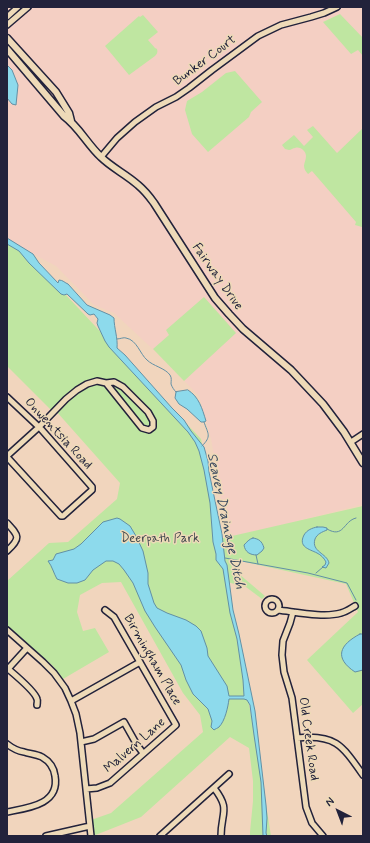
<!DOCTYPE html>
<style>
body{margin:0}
#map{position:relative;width:370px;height:843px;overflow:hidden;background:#f1d5bd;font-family:Mynerve,sans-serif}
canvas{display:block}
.frame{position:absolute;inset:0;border:8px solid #22223b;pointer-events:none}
.north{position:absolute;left:318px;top:791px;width:40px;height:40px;-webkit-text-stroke:3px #eedab8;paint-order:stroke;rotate:318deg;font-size:11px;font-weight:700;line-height:16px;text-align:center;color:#22223b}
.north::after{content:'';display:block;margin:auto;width:14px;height:18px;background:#22223b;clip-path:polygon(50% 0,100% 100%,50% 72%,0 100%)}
</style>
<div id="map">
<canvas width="370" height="843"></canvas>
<div class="frame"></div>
<div class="north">N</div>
</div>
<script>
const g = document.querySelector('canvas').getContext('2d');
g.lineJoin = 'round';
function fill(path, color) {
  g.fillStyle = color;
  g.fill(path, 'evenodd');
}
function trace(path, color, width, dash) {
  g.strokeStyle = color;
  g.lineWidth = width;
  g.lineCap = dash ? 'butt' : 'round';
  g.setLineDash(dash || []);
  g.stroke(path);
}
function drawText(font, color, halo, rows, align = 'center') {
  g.font = font + ' Mynerve,sans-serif';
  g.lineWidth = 3;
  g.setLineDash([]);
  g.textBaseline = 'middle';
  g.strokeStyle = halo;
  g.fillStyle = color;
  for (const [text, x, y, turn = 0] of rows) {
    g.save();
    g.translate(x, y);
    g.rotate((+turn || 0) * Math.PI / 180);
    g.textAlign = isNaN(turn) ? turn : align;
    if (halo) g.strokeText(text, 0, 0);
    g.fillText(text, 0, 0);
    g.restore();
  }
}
const built = new Path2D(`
 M7,7h356v497l-135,35 -17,-100 -12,-43 -41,-42 -44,-41 -20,-8 -38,-39 -49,-26z`);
const green = new Path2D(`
 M340,14l23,24v18l-5,-6 -7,4 -28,-32z
 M143,15l15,17 -10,8 7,8 2,1c1,3 0,5 -2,7l-26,19 -24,-29 34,-30 1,1z
 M235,71l27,31 -11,10 -2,5 -41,35 -16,-18 -7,-24 2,-9 15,-9 24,-19z
 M313,126l24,27 26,-25v99h-1l-7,-2 1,-3 -44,-51 -4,3c-2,-2 -4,-5 -4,-8 0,-3 2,-6 2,-10 0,-5 -6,-10 -11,-8 -2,0 -4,2 -6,2l-4,-1 -3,-4 12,-10 10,11 9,-9 -6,-7z
 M7,240l13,6 181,193 11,55 7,45 144,-33v198l-10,9 -46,-53 51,-48 -12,-28 -115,-25 1,9 33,28 -3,3 -16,-12 -19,-5 31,172 13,82h-21v-4l3,-31v-20l-4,-33 -19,-11 -89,80 -48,19 -2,-16 20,-7 92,-81 -3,-17 -17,-22 -62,-111 -19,1 -22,12 -3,17 6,19 12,-3 14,24 -46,27 -10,-13 -46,-41v-44l42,-38 19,-1 49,-43 3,-16 -64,-72 -5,-1 -44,-44z
 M204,297l32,36 -52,48 -31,-32 16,-14 -3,-5z`);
const water = new Path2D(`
 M7,65l5,5 6,15 -2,20 -4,-1 -5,-6z
 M7,238l26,16 6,9 19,20 1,-3c4,0 6,3 9,4l19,21 23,10 4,3c0,10 4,20 3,30l8,7 47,53 12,12 7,11 13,16 4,14 1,11 13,62 3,27 2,4 6,45 6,24 16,77 11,94 1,13 -1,15 1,3h-4l-2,-54 -7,-47 -3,-22 -1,-8 -3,-5 -3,-1h-15c-1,8 -4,22 -10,28 -1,1 -4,2 -5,3l-3,-3 1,-6 -4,-12 -15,-15 -7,-14 -5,-15 -26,-38 -10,-16 -12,-28 -9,-13 -5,-6 -6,-3h-7l-13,9 -8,10 -8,3h-9l-11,-4c-3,-5 -5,-13 -9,-18l5,-1 3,-6 18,-5 7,-5 22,-22 14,-4 3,1 10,7 6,10 7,15 5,22v11l6,19 3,5 10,5 19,7 10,6 5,5 6,17 1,8 19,30 2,10h15l-1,-16 -6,-41 -7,-26 -7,-44 -7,-9v-6l-3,-12 -3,-39 -6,-33 -5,-19 -4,-9 -7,-10 -79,-85 -4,-6 -7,-15 -1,-3 1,-4 -4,-5 -4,1 -2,-1 -21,-20 -3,1 -3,-1 -32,-31 -10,-12 -12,-7z
 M188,390c11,7 14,18 18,31l-2,1h-3l-14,-13 -8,-5 -4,-6 1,-6z
 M317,527h6l4,1v2c-5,2 -10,4 -12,9 -4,13 12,14 14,24l-3,5 -4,-1 3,-2 1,-3c-2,-4 -5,-7 -9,-9 -8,-4 -19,-6 -13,-18 3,-5 8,-7 13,-8z
 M253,538c6,1 9,3 11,10l-2,3 -5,4c-7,0 -12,-3 -13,-10 3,-3 5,-6 9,-7z
 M360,634h3v36l-8,2c-21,-14 -16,-27 5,-38z`);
const stream = new Path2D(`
 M117,339c3,0 7,-2 9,-1 11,2 14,16 21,22 6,6 18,8 23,15 2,3 1,6 1,9 1,3 3,6 5,8
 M202,446c10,-10 6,-12 2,-24
 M327,529c17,10 16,-8 29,-11
 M256,555l2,9
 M225,558l83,15 39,10 9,17
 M316,573l7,-6`);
const minor = new Path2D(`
 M7,17l11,-10
 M7,25l21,-18
 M101,157l16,-19 18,-16 21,-15 20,-10 13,-9 23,-18 46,-34 23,-11 30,-8 13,-4 13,-6
 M7,397l34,32 51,58v3l-29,26h-2l-54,-59
 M351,442l12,-8
 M7,456l32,-29 27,-28 11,-9 10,-6 10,-3 9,2 36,45 7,2 4,-3v-6l-5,-9 -25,-25 -9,-5 -8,1
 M7,523c12,13 14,15 0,28
 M265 606a7 7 0 1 1 14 0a7 7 0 1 1-14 0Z
 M278,610c18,2 46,8 63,3 5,-1 9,-4 14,-7
 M293,612l-3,11 -7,18 -1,14 2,17 8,26 14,109 6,16 11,13
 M7,630l36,32 11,11 11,15 6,13 5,13 4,19 11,103
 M7,668c7,6 28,23 30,31 1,2 0,4 0,6
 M7,670l20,-22
 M71,701l69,-39
 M297,738c38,-4 45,7 66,37
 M81,742l13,-3 30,-17 13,23 6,8
 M7,744c5,4 11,7 17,8 6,2 12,2 18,5 7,4 12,11 13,19 5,29 -28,32 -48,36
 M214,788c17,22 7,24 7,48
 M86,789l11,-1 13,-5 66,-58 -62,-108 -9,-7
 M46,836l44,-10
 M160,836l69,-62`);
const major = new Path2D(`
 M7,38l49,54 13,21 2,8
 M7,49l57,67c15,11 23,28 37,41 11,11 25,17 37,28 6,5 11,11 16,18l61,95 14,16 14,15 48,41 32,34 21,28 19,31`);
const streetNames = [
 ["Bunker Court",205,61,-37],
 ["Fairway Drive",217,277,55],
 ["Onwentsia Road",58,434,47],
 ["Birmingham Place",152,660,60],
 ["Old Creek Road",308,739,82],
 ["Malvern Lane",135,746,-41]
];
const parkNames = [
 ["Deerpath Park",160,539]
];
const waterNames = [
 ["Seavey Drainage Ditch",225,521,78]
];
fill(built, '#f4cfc3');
fill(green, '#bfe6a1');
fill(water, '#8ddaec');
trace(water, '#6290a5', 1);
trace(stream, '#6290a5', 1);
trace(minor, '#22223b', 8);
trace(major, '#22223b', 9);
trace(minor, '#eedab8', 5);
trace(major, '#eedab8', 6);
drawText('13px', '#22223b', '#eedab8', streetNames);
drawText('13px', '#41494f', '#eedab8', parkNames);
drawText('italic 14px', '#37475e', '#eedab8', waterNames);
</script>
